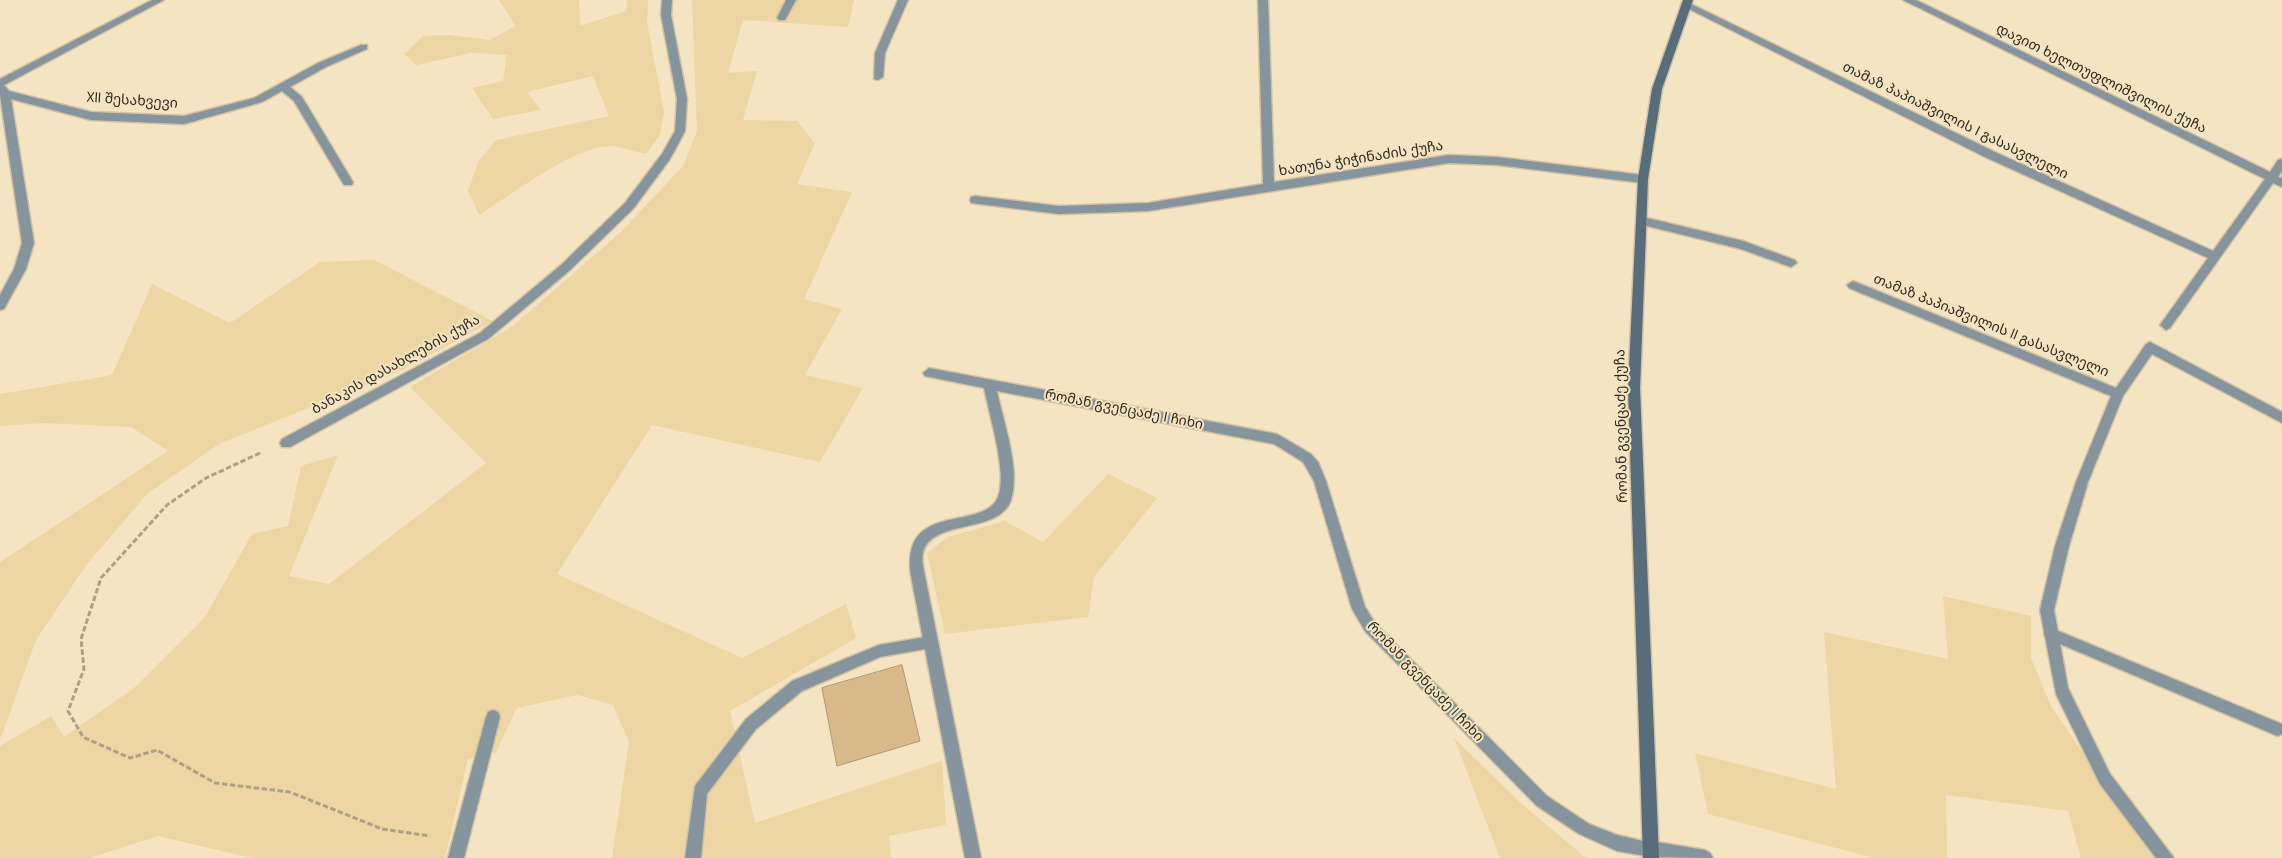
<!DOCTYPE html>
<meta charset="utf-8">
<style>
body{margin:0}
canvas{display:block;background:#f5e4c2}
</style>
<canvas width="2282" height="858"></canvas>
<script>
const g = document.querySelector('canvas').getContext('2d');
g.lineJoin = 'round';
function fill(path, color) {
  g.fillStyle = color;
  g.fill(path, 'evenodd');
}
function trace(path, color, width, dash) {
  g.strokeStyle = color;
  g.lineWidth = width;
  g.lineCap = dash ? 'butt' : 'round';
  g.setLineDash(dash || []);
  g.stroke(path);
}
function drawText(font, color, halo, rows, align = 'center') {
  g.font = font + ' "DM Sans","Noto Sans Georgian",sans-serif';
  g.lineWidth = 4;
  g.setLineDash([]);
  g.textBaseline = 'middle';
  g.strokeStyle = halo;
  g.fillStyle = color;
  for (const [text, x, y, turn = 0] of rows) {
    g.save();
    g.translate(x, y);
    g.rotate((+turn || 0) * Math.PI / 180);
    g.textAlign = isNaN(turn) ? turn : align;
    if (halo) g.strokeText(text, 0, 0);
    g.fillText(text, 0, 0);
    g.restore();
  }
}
const green = new Path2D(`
 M499,0h80l1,26 46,-15 1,-11h21l-1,22 17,90 -4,23 -14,19c-11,-2 -23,-7 -34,-8 -35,-2 -102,50 -133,69l-11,-24 10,-29 18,-22 113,-24 -16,-40 -66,16 14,18 -48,9 -21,-31 31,-7 4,-26 -36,-2 -54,12 -13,-11 19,-18 26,-1 40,5 27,-14z
 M692,0h162l-6,27 -105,-7 -15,53 29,-2 -14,49 54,1 18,22 -18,41 55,8 -48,107 38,10 -37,66 58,13 -43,74 -168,-37 -95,149 185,84 104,-54 10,34 -126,73 25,112 187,-62 4,64 -57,11 2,22h-279l17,-116 -16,-37 -36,-10 -60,13 -21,44 -28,7 -23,99h-194l-93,-22 -68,22h-90v-112l51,-30 13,21 70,-49 71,-71 47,-83 36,-8 13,-60 37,-11 -49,121 40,8 157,-121 -76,-76 103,-61 109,-95 61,-65 14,-35z
 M374,260l119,61 -91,49 -183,74 -72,50 -60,70 -51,76 -36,100v-178l168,-111 -37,-24 -86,-4 -45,3v-32l112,-19 40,-91 78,39 90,-61z
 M1108,474l49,24 -63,79 -6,40 -143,17 -18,-81 21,-16 57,-16 38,21z
 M1943,596l88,20v42l20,48 103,152h-73l-13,-47 -122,-16 1,63h-73l-166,-44 -13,-61 141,36 -12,-157 124,27z
 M1454,738l69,67 63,53h-86z`);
const building = new Path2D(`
 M902,665l18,76 -83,25 -15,-78z`);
const path = new Path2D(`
 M260,453l-54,25 -39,27 -66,73 -20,61 3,30 -16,42 15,26 47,21 27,-8 58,33 75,9 92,37 48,7`);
const lane = new Path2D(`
 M786,0h10l-11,20h-6l-2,-2z
 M898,0h10l-23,53 -2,24 -5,3 -4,-1 1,-26z
 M2051,628l231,96v10l-4,2 -5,-2 -227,-96 -2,-4 2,-4z
 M931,636l5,1 2,5 -2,5 -56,10 -78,34 -46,38 -49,65 -6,64h-16l10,-72 51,-67 46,-38 87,-36z
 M1651,841l54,9 5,3 3,5 -62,-1 -5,-3 -3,-5 3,-5z`);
const street = new Path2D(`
 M152,0h12l-160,85 5,6 82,21 93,4 70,-18 64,-35 43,-18h6v4l-41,18 -36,20 12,10 51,85 -1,3h-8l-50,-84 -12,-10 -20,11 -78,22 -93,-4 -80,-21 23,144 -8,26 -22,40 -4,1v-15l14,-26 8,-26 -22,-148v-16z
 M662,0h10l-1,15 16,84 -2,32 -15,28 -37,50 -64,62 -81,68 -198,108h-8l-2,-4 2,-4 198,-106 81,-68 64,-62 37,-49 13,-23 2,-32 -16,-84z
 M1258,0h10l6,182 175,-27 48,2 146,18 5,4 -5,4 -146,-18 -48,-2 -301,48 -89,3 -88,-11 -1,-3 1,-3 4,-1 84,10 89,-3 115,-19z
 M1903,0h13l354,172 8,-12 4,-1v12l-4,6 4,1v9l-9,-4 -103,145 -4,2 -6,-5 48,-67 -221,-100 -306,-153 2,-2h6l306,149 218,99 52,-72z
 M1643,217l100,24 52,19 2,3 -6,4 -50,-18 -102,-25 -2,-3 2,-3z
 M1853,281l263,107 30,-44 4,-2 132,70v11l-130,-69 -29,42 -35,86 -19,64 -15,64 14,78 42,86 64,84h-18l-56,-74 -44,-90 -16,-84 15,-64 21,-64 35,-86 -262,-108 -2,-3z
 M929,368l348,66 34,20 7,8 8,19 39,126 10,16 172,173 42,28 28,11 39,9 3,5 -3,5 -5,3 -34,-6 -38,-17 -42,-28 -172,-175 -13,-22 -38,-128 -11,-19 -29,-18 -277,-53c6,30 24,79 14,109 -12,35 -80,18 -88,53 -2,7 1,16 2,23l56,282h-16l-54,-282c-11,-77 72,-43 87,-79 10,-22 -9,-84 -14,-109l-59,-12 -2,-3z
 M493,710l5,2 2,5 -36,141h-16l38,-141 2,-5z`);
const secondary = new Path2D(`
 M1683,0h10l-31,89 -14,90 -8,209 19,470h-16l-15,-470 10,-209 14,-90z`);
const streetNames = [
 ["დავით ხელთუფლიშვილის ქუჩა",2101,79,26],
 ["XII შესახვევი",132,101,4],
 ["თამაზ პაპიაშვილის I გასასვლელი",1955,121,26],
 ["ხათუნა ჭიჭინაძის ქუჩა",1361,159,-9],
 ["თამაზ პაპიაშვილის II გასასვლელი",1991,326,22],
 ["ბანაკის დასახლების ქუჩა",396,365,-29],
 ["რომან გვენცაძე I ჩიხი",1124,410,11],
 ["რომან გვენცაძე ქუჩა",1622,426,-91],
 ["რომან გვენცაძე I ჩიხი",1425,682,46]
];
fill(green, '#eed5a4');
fill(building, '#d7b98a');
trace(building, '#ac987a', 1);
trace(lane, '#d1c2a4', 3);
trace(street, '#d1c2a4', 3);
trace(secondary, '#d1c2a4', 3);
trace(path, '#ada086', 3, [5.5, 2.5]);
fill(lane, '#86949e');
fill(street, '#86949e');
fill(secondary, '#586d7b');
drawText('14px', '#2f291c', '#f5e4c2', streetNames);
</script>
